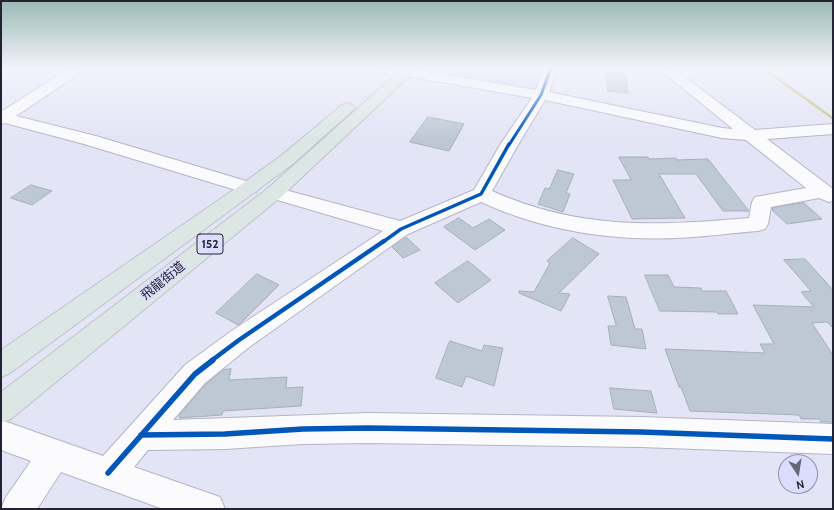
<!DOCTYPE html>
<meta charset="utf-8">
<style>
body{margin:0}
#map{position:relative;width:834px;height:510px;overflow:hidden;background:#e3e4f6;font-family:Cabin,sans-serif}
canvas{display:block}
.frame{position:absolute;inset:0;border:2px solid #222232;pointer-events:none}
.north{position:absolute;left:778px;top:454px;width:40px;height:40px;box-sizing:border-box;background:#dbdcfe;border:1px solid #9192ac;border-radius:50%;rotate:168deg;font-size:11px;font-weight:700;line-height:16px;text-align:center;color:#222232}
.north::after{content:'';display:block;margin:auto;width:14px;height:18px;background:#667;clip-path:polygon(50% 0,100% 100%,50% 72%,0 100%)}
</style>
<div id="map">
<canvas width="834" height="510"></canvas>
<div class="frame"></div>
<div class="north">N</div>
</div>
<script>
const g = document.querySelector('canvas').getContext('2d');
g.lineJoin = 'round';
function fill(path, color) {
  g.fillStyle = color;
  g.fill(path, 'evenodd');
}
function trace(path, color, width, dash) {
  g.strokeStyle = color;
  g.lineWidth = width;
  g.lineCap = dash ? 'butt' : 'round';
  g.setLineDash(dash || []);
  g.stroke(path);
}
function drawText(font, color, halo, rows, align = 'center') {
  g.font = font + ' Cabin,"Noto Sans JP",sans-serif';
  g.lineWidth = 3;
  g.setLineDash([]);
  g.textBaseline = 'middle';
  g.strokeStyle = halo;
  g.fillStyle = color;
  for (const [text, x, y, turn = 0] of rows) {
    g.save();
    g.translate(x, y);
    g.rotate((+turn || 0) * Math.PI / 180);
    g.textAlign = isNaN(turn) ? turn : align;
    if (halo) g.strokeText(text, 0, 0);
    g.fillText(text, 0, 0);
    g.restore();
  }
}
const built = new Path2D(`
 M428,68h119l-9,24 -114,-20z`);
const stream = new Path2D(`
 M761,68h4l68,49v3z`);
const building = new Path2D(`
 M606,68l18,1 4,24 -20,-2z
 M428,117l36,7 -15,27 -39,-9z
 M619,157h29l1,2 27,-1 1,2 31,-1 41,52h-26l-27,-37h-37l26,44 -53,1 -19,-39h18z
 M558,170l16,4 -8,19 4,1 -7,18 -25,-8 7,-16 4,1z
 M31,185l21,6 -20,14 -21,-7z
 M804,203l18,16 -35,5 -15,-14v-2z
 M459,218l14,10 16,-9 16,11 -30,20 -31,-23z
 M406,237l14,13 -17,8 -11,-11z
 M573,238l26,16 -40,39 11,1 -9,17 -42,-18v-2l15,1 16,-29 -3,-2z
 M805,259l28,31v38l-6,-6 -15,1 21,32v67h-12l-1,-3h-19l-2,-4 -109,-4 -9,-24h-2l-14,-38 100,4 -5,-9h14l-21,-39 61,2 -13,-15 10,-1 -27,-31z
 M468,261l23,19 -33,23 -23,-20z
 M257,274l22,11 -38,38 -3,2 -22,-12z
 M645,275h23l6,12 27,1 1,3h24l12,23h-20l-1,-2 -57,-1z
 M608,296l18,1 9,32h7l4,20 -35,-4 -3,-19h8z
 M450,341l32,10 2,-6 19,3 -9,38 -28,-10 -4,11 -26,-9z
 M231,369l-2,11 58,-3 -1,11 17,-1 -2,19 -78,5 -1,4 -43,3 1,-4 26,-30 17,-14z
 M610,388l41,3 6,22 -43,-4z`);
const street = new Path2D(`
 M69,68h16l-2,3 -67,45 80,20 160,48 3,4 -3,4 -7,2 -165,-50 -79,-21 -4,1v-12z
 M370,68h24l3,3 -2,3 -5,1 -18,-4z
 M406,68l130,22 8,-22h14l-9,24 173,36 11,1 -75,-61h15l82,62 78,-6v10l-66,5 66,50v12l-4,1 -10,-4 -48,9 -3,17 -3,5 -7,2c-27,2 -54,6 -82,7 -67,3 -134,-8 -195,-36l-73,32 -160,114 -43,35 -32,37 195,-7 273,4 192,7v30l-192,-7 -273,-4 -65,1 -78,5 -77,1 -14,17 86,30 5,12h-62l-102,-37 -24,37h-36l5,-12 25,-36 -30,-11v-30l102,36 82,-91 45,-33 153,-101 -116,-34 -3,-4 3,-4 7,-2 126,34 74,-31 26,-45 32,-47 -131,-23 -2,-3 2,-3zM545,100l177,38 24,2 60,48 -51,9 -3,5 -3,16c-92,8 -170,12 -257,-27l26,-46z`);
const highway = new Path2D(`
 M403,68h15l-137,129 -270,222 -10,4v-31l266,-203z
 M347,103l5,2 3,3 -3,3 -58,52 -284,210 -9,4v-27l241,-166 40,-29 60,-50z`);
const cyclewayFar3 = new Path2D(`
 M509,145l32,-50 10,-27`);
const cyclewayFar2 = new Path2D(`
 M383,242l18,-13 80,-35 28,-50`);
const cyclewayFar1 = new Path2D(`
 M211,361l28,-21 145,-99`);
const cycleway = new Path2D(`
 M141,435l84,-1 78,-5 65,-1 273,4 192,7
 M108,473l87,-99 18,-14`);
const shields = [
 [210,244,26]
];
const shieldNames = [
 ["152",210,244]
];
const streetNames = [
 ["飛龍街道",163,281,-39]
];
fill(built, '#d7d7fb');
fill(stream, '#c5be66');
fill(building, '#bec8d4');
trace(building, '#a5afbb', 1);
trace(street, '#b5b5c5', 2);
trace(highway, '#c0c1cb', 2);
fill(street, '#fbfbfe');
fill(highway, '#dce7e5');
trace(cyclewayFar3, '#0057b8', 3);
trace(cyclewayFar2, '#0057b8', 3.5);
trace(cyclewayFar1, '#0057b8', 4.5);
trace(cycleway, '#0057b8', 5.5);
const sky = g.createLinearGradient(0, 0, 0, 139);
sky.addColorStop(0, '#9ab8b4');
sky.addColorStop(0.49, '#f2f3fb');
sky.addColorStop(1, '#f2f3fb00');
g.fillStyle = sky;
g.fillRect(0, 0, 834, 139);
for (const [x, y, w] of shields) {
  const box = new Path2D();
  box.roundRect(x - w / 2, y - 10, w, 20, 3);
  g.fillStyle = '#dbdcfe';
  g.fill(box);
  trace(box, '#222232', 1);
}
drawText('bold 12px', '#222232', null, shieldNames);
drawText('13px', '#222232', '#dbdcfe', streetNames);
</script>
